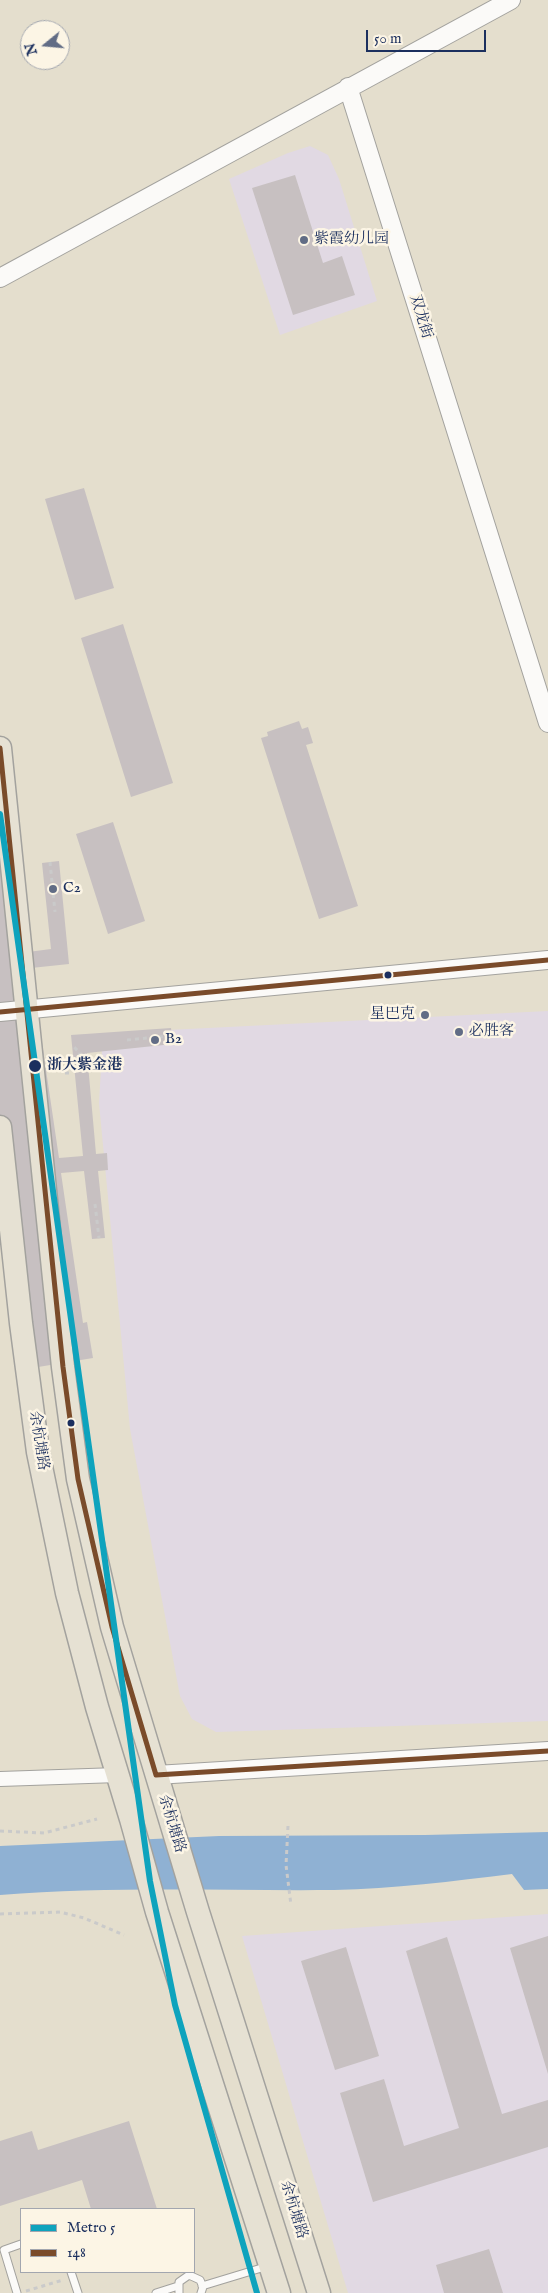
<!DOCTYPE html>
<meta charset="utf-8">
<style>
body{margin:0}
#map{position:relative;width:548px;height:2293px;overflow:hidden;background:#e4decd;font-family:"IM FELL English",serif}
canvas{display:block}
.legend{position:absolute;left:20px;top:2208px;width:175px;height:65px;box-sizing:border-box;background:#fcf5e5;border:1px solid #a2a6af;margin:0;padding:6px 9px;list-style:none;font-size:15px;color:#1b2f5e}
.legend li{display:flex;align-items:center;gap:10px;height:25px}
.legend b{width:25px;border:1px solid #a2a6af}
.north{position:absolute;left:20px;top:20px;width:50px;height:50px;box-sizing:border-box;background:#fcf5e5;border:1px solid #a2a6af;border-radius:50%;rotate:253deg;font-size:14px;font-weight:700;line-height:20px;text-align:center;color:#1b2f5e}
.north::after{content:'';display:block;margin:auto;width:18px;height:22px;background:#616c85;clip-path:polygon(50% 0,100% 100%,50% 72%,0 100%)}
.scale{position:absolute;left:366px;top:30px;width:120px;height:22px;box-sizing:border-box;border:2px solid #1b2f5e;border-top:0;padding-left:6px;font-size:15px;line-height:18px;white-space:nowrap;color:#1b2f5e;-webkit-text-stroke:4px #fcf5e5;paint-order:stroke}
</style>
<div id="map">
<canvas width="548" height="2293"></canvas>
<ul class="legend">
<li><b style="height:6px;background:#0ea3bd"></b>Metro 5</li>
<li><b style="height:6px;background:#7a4b2a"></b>148</li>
</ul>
<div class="north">N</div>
<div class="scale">50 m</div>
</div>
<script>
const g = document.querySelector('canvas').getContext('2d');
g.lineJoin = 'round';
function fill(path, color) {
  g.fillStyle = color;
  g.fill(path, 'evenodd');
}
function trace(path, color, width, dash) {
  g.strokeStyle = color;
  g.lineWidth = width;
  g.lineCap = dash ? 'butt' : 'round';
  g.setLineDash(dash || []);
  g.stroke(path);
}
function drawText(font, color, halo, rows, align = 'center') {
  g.font = font + ' "IM FELL English","Noto Serif SC",serif';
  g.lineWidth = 5;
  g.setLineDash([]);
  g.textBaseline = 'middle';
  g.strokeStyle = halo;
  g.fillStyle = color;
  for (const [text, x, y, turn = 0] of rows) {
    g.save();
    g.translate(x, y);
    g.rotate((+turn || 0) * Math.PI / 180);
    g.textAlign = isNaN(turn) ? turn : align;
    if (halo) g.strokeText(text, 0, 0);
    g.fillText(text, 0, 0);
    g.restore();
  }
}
const built = new Path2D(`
 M310,146l18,9 11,24 38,122 -97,34 -51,-156 59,-26z
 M548,1011v710l-332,11 -24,-13 -12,-23 -50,-267 -31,-326 3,-52 26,-19z
 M548,1914v379h-200l-106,-357z`);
const water = new Path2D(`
 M548,1832v57l-24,1 -12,-16c-59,7 -118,15 -178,16 -111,1 -223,-4 -334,5v-49l219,-10 206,-1z`);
const building = new Path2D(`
 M295,175l28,88 19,-7 13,39 -62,20 -41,-127z
 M84,488l30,100 -39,12 -30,-101z
 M123,624l50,159 -42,14 -50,-159z
 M299,721l3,8 6,-2 5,16 -7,2 52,161 -39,13 -58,-181 7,-2 -1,-4z
 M113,822l32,99 -37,13 -32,-100z
 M59,861l10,103 -38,4 28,190 24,-2 -12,-121 100,-7 2,16 -86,9 9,101 11,-1 1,17 -10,1 7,67 -13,1 -8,-68 -23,2 22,150 4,-1 6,36 -61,10 -32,-238v-261l20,-3 8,86 23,-3 -9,-86z
 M548,1936v138l-38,-126z
 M447,1937l55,177 46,-14v47l-175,55 -33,-109 44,-14 20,67 55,-18 -53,-177z
 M346,1947l33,109 -44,14 -34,-109z
 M129,2121l28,88h-66l-9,-29 -82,26v-65l32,-10 6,19z
 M489,2249l14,44h-59l-8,-28z`);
const path = new Path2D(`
 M50,862l5,50
 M127,1040l42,-4
 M65,1073h6l9,-20 -6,-6
 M95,1204l4,34
 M288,1826l-2,39 5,40
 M0,1831l44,2 53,-14
 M0,1914l60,-2 24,6 40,17
 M26,2291l37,-11`);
const service = new Path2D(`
 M71,2272l7,21
 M202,2286l66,-20
 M17,2293l-13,-43 17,-6
 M156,2293l22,-7
 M179,2293v-11l10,-7 11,5 3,7 -2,6`);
const minor = new Path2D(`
 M0,1779l118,-4`);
const tertiary = new Path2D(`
 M348,87l200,636
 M0,278l511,-278
 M0,1012l548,-52
 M156,1775l392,-24`);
const primary = new Path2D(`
 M0,748l63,619 15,112 34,148 86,285 121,381
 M0,1127l21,196 17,129 29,141 30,114 34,112 26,93 122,381`);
const bus1 = new Path2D(`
 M0,748l63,619 15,112 34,148 44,148
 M0,1012l548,-52
 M156,1775l392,-24`);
const metro1 = new Path2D(`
 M0,814l150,1067 25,124 82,288`);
const markers = [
 [304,240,5,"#616c85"],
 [53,889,5,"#616c85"],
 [388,975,4.5,"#1b2f5e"],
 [425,1015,5,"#616c85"],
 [459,1032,5,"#616c85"],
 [155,1040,5,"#616c85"],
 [35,1066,7,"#1b2f5e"],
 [71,1423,4.5,"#1b2f5e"]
];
const poiNames = [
 ["紫霞幼儿园",314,240],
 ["C2",63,889],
 ["星巴克",415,1015,"right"],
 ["必胜客",469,1032],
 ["B2",165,1040]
];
const streetNames = [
 ["双龙街",420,317,73],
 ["余杭塘路",38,1441,81],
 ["余杭塘路",171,1824,73],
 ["余杭塘路",293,2210,73]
];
const stopNames = [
 ["浙大紫金港",47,1066]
];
fill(built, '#e1d9e3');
fill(water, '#8fb1d3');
fill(building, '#c7c0c1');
trace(service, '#a3a29e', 9);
trace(minor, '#a3a29e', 16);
trace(tertiary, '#a3a29e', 20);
trace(primary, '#a3a29e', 25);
trace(path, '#cacaca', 3, [4, 4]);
trace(service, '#fbfaf8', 7);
trace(minor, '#fbfaf8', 14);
trace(tertiary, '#fbfaf8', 18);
trace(primary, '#e6e1d3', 22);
trace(bus1, '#7a4b2a', 5);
trace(metro1, '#0ea3bd', 6);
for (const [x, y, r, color] of markers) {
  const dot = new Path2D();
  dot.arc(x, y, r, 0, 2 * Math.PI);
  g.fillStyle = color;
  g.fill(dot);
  trace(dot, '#fcf5e5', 2);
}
drawText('15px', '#1b2f5e', '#fcf5e5', poiNames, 'left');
drawText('15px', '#1b2f5e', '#fcf5e5', streetNames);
drawText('bold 15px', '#1b2f5e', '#fcf5e5', stopNames, 'left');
</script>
